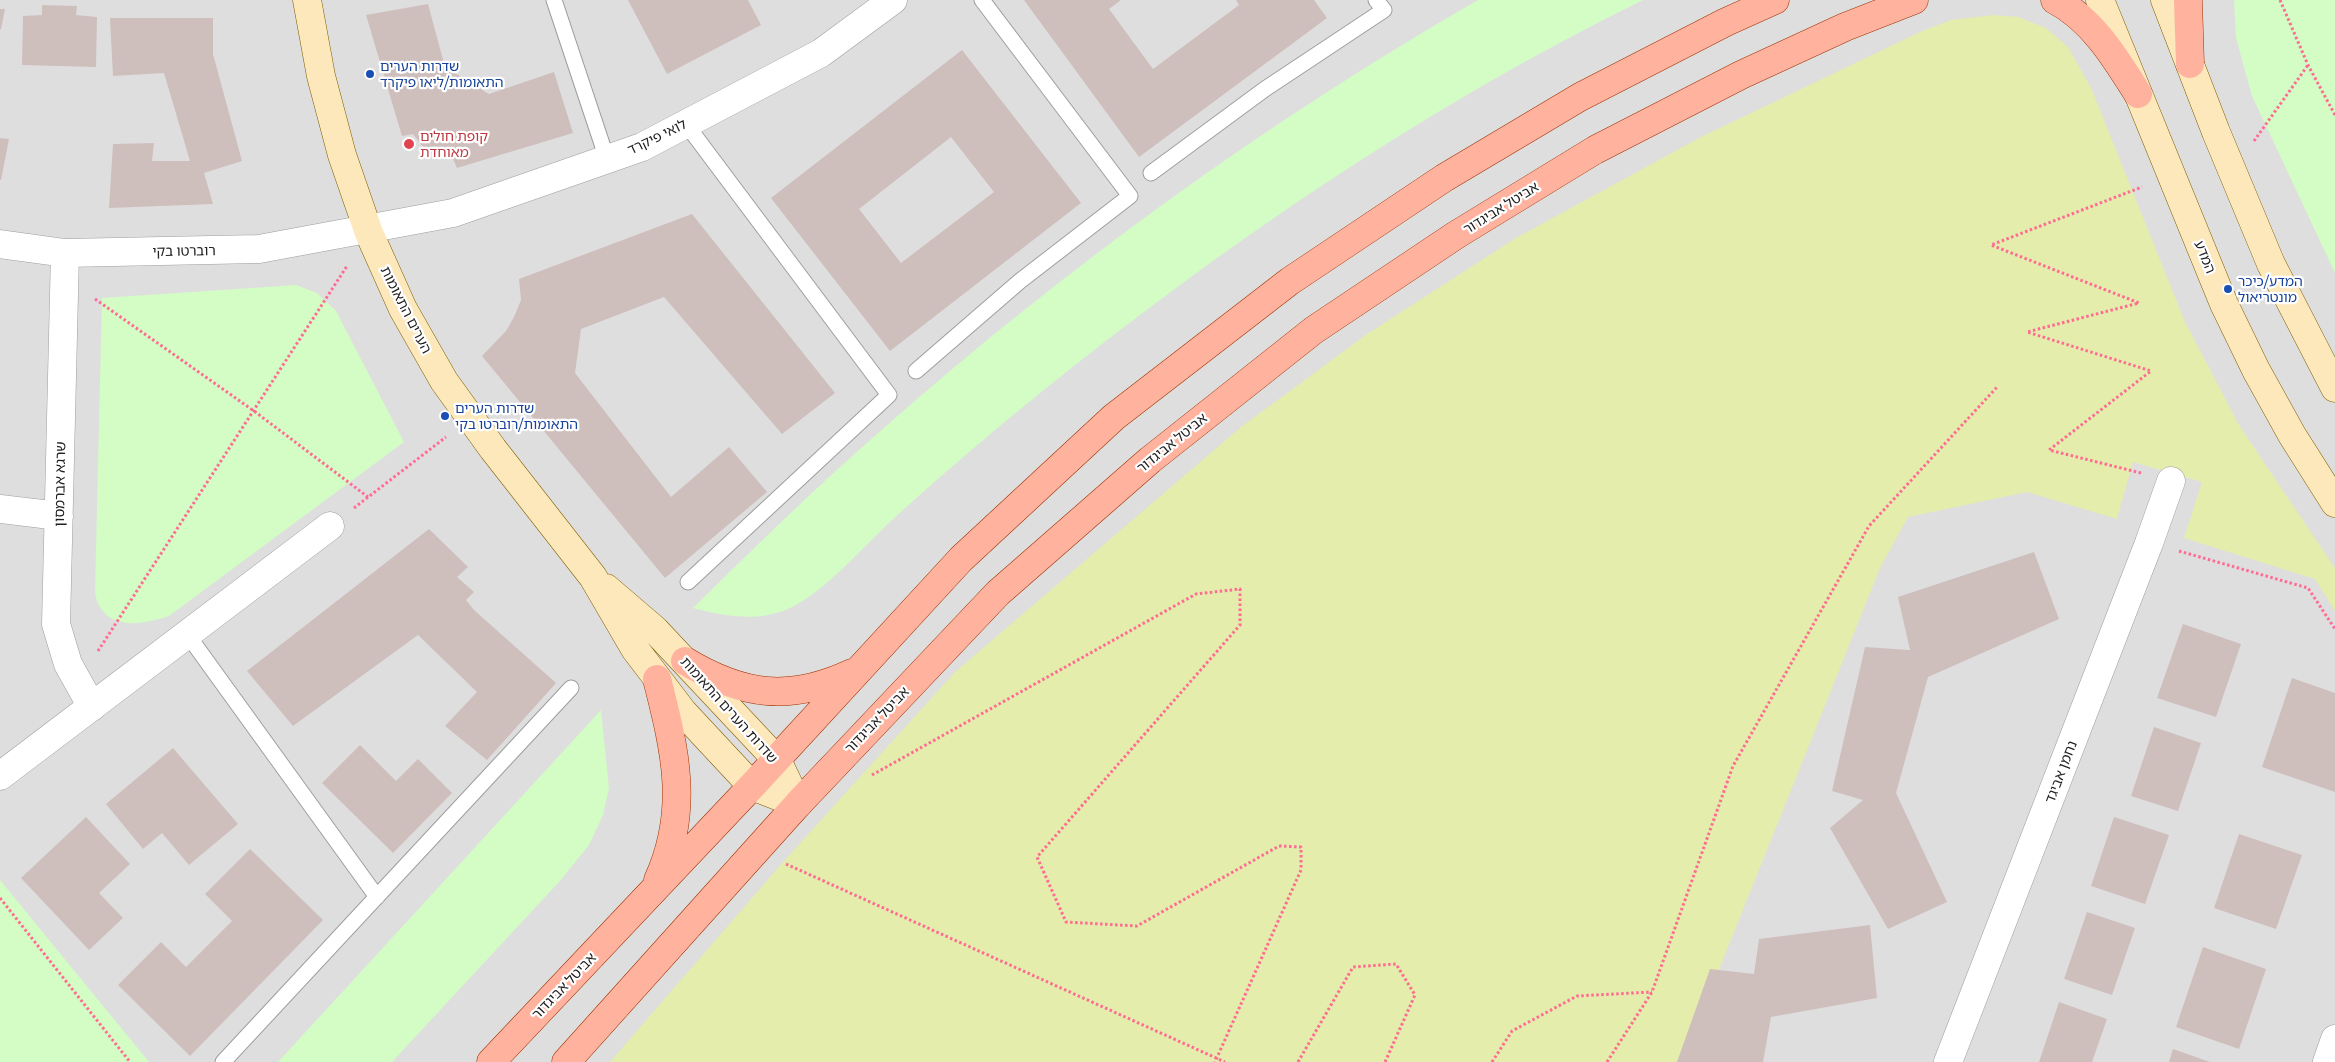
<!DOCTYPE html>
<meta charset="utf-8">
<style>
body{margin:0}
canvas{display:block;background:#f2ebe8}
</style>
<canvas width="2335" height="1062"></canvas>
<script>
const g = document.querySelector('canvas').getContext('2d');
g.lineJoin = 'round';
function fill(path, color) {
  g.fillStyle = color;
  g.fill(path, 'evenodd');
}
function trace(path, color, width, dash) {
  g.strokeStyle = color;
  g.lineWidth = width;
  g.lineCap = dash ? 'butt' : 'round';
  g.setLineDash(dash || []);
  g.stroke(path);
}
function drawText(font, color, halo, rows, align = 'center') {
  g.font = font + ' Ubuntu,"Noto Sans Hebrew",sans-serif';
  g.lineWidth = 4.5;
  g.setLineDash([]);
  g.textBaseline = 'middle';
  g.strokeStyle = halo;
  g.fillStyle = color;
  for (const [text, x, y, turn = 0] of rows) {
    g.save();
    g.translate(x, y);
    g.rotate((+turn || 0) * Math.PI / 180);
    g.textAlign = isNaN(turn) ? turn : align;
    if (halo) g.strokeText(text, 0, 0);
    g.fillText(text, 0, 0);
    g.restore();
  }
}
const residential = new Path2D(`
 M0,0h2335v1062h-2335z`);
const grass = new Path2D(`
 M1993,15l25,2 28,11 22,19 23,41 94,234 54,103 96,143v43l-20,-32 -131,-41 18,-56 -69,-20 -16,57 -90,-27 -119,25 -28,51 -198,494h-1072l173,-200 172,-190 286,-245 126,-93 149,-96 185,-101 219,-105 31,-12z`);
const park = new Path2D(`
 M1478,0h165c-216,106 -417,243 -604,394 -51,41 -101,84 -149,128 -28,26 -63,67 -96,84 -32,17 -67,11 -101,2 63,-62 126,-124 193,-182 183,-161 380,-304 592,-426z
 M2234,0h101v273l-83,-177 -16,-58z
 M296,285l21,8 19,18 68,131 -235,174c-21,7 -55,15 -69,-9 -3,-4 -4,-10 -5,-15l7,-294z
 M601,710l8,78 -6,27 -14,30 -30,37 -167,180h-114z
 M0,880l149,182h-149z`);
const building = new Path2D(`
 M628,0h120l13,25 -94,49z
 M1024,0h97l-12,9 44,60 86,-64 -3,-5h78l13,18 -188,139z
 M428,4l17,63 44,27 65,-22 19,61 -116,35 -7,-16 -22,1 -15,-19 -11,2 -36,-121z
 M42,5l35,1 -1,9 21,2 -1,50 -74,-2 1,-49 19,-1z
 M0,9h5l-4,20h-1z
 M110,18h103v36l29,107 -38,12 9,31 -104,4 4,-64 41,-1 -2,18h38l-26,-88 -51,3z
 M962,50l119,153 -191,148 -119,-153zM951,137l43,55 -93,71 -42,-54z
 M0,138l9,1 -8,41h-1z
 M692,214l143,179 -53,41 -118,-137 -83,32 -6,44 96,124 58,-50 38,45 -102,86 -183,-222 24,-25 8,-14 7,-17 -2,-21z
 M429,529l39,38 -11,10 17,15 -8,8 8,10 82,73 -69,77 -42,-34 32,-34 -59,-57 -125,91 -46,-55z
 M2034,552l25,67 -131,58 -32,116 51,109 -59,27 -58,-101 33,-28 -31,-9 33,-144 45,3 -12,-53z
 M2183,624l58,20 -25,73 -59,-19z
 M2292,678l43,15v99l-73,-25z
 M2154,727l47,16 -23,68 -47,-15z
 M360,745l36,36 22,-22 34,34 -59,60 -71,-70z
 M173,748l65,76 -49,41 -27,-32 -19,16 -37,-45z
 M86,817l44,47 -31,29 24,25 -34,32 -68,-72z
 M2114,817l55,18 -24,69 -54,-18z
 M2239,834l63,21 -26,74 -62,-21z
 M250,849l73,71 -133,136 -72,-71 43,-43 25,25 46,-46 -27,-27z
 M2087,912l48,16 -23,67 -48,-16z
 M1870,925l7,73 -106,19 -8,45h-86l33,-93 44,5 5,-35z
 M2203,947l63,22 -27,80 -63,-22z
 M2059,1002l48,17 -15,43h-53z
 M2173,1049l37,13h-41z`);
const path = new Path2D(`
 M2280,0l28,65 27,50
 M2254,141l54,-76
 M95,299l159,112 114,86
 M2141,473l-92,-23 102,-79 -124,-39 112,-29 -148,-58 151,-58
 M354,508l92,-71
 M2179,551l129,37 27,41
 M98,651l249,-385
 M872,775l324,-181 44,-5v36l-203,232 29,65 71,4 142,-80 22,1v23l-86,192
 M786,864l439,198
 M0,898l130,164
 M1298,1062l55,-95 43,-3 19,31 -30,67
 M1492,1062l20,-31 65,-35 75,-4
 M1607,1062l45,-70 81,-226 136,-240 129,-140`);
const lane = new Path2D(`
 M554,0l53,159
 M686,124l203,271 -201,187
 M1151,173l114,-84 119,-79 -8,-10
 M916,371l104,-90 110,-85 -148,-196
 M187,634l190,263
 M223,1062l348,-374`);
const street = new Path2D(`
 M0,244l65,9 194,-4 194,-36 189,-66 179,-94 72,-53
 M65,253l-9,371 12,40 24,43
 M0,509l59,7
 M0,776l330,-250
 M1948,1062l201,-519 22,-62
 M2327,1062l8,-23`);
const secondary = new Path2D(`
 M307,0l14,76 21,79 27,78 34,76 41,72 49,68 100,128 42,72 48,63 69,74 46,18
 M2100,0l124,304 32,66 36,65 43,68
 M2165,0l51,132 55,132 64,124
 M606,588l49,42 122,130 21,44`);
const primary = new Path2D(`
 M2055,0c38,20 61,59 83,94
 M2188,0l2,64
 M685,661c58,35 105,41 167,12
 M657,679c18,71 33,131 1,201
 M491,1062l261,-276 209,-227 153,-142 176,-136 154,-103 136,-81 146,-75 49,-22
 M566,1062l232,-258 200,-211 152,-133 164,-130 142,-95 139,-85 146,-75 104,-48 69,-27`);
const markers = [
 [370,74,5,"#1a4fb4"],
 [409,144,6,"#e0444e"],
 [2228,289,5,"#1a4fb4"],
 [445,416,5,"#1a4fb4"]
];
const transitNames = [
 ["שדרות הערים",380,66],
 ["התאומות/ליאו פיקרד",380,82],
 ["המדע/כיכר",2238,281],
 ["מונטריאול",2238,297],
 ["שדרות הערים",455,408],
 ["התאומות/רוברטו בקי",455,424]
];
const healthNames = [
 ["קופת חולים",420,136],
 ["מאוחדת",420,152]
];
const streetNames = [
 ["לואי פיקרד",657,137,-26],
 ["אביטל אביגדור",1501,208,-32],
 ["רוברטו בקי",184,251,-1],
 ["המדע",2205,257,68],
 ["הערים התאומות",406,310,63],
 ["אביטל אביגדור",1172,443,-39],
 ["שרגא אברמסון",60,484,-89],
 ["שדרות הערים התאומות",729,710,48],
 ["אביטל אביגדור",877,720,-46],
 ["נחמן אביגד",2061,772,-69],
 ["אביטל אביגדור",564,986,-46]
];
fill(residential, '#dfdedf');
fill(grass, '#e4edac');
fill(park, '#d4fcc5');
fill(building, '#cebfbd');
trace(lane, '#9e9e9e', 17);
trace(street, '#9e9e9e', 29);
trace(secondary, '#806000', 29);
trace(primary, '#9e3100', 29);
trace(path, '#ff6b92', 3, [2.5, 2.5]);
trace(lane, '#fff', 15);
trace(street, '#fff', 28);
trace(secondary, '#fce8bb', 28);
trace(primary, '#ffb39f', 28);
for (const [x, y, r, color] of markers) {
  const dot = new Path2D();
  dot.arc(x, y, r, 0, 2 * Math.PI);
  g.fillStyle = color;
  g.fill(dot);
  trace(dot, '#fff', 2);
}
drawText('14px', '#164399', '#fff', transitNames, 'left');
drawText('14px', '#be3a42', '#fff', healthNames, 'left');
drawText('14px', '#212121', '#fff', streetNames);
</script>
